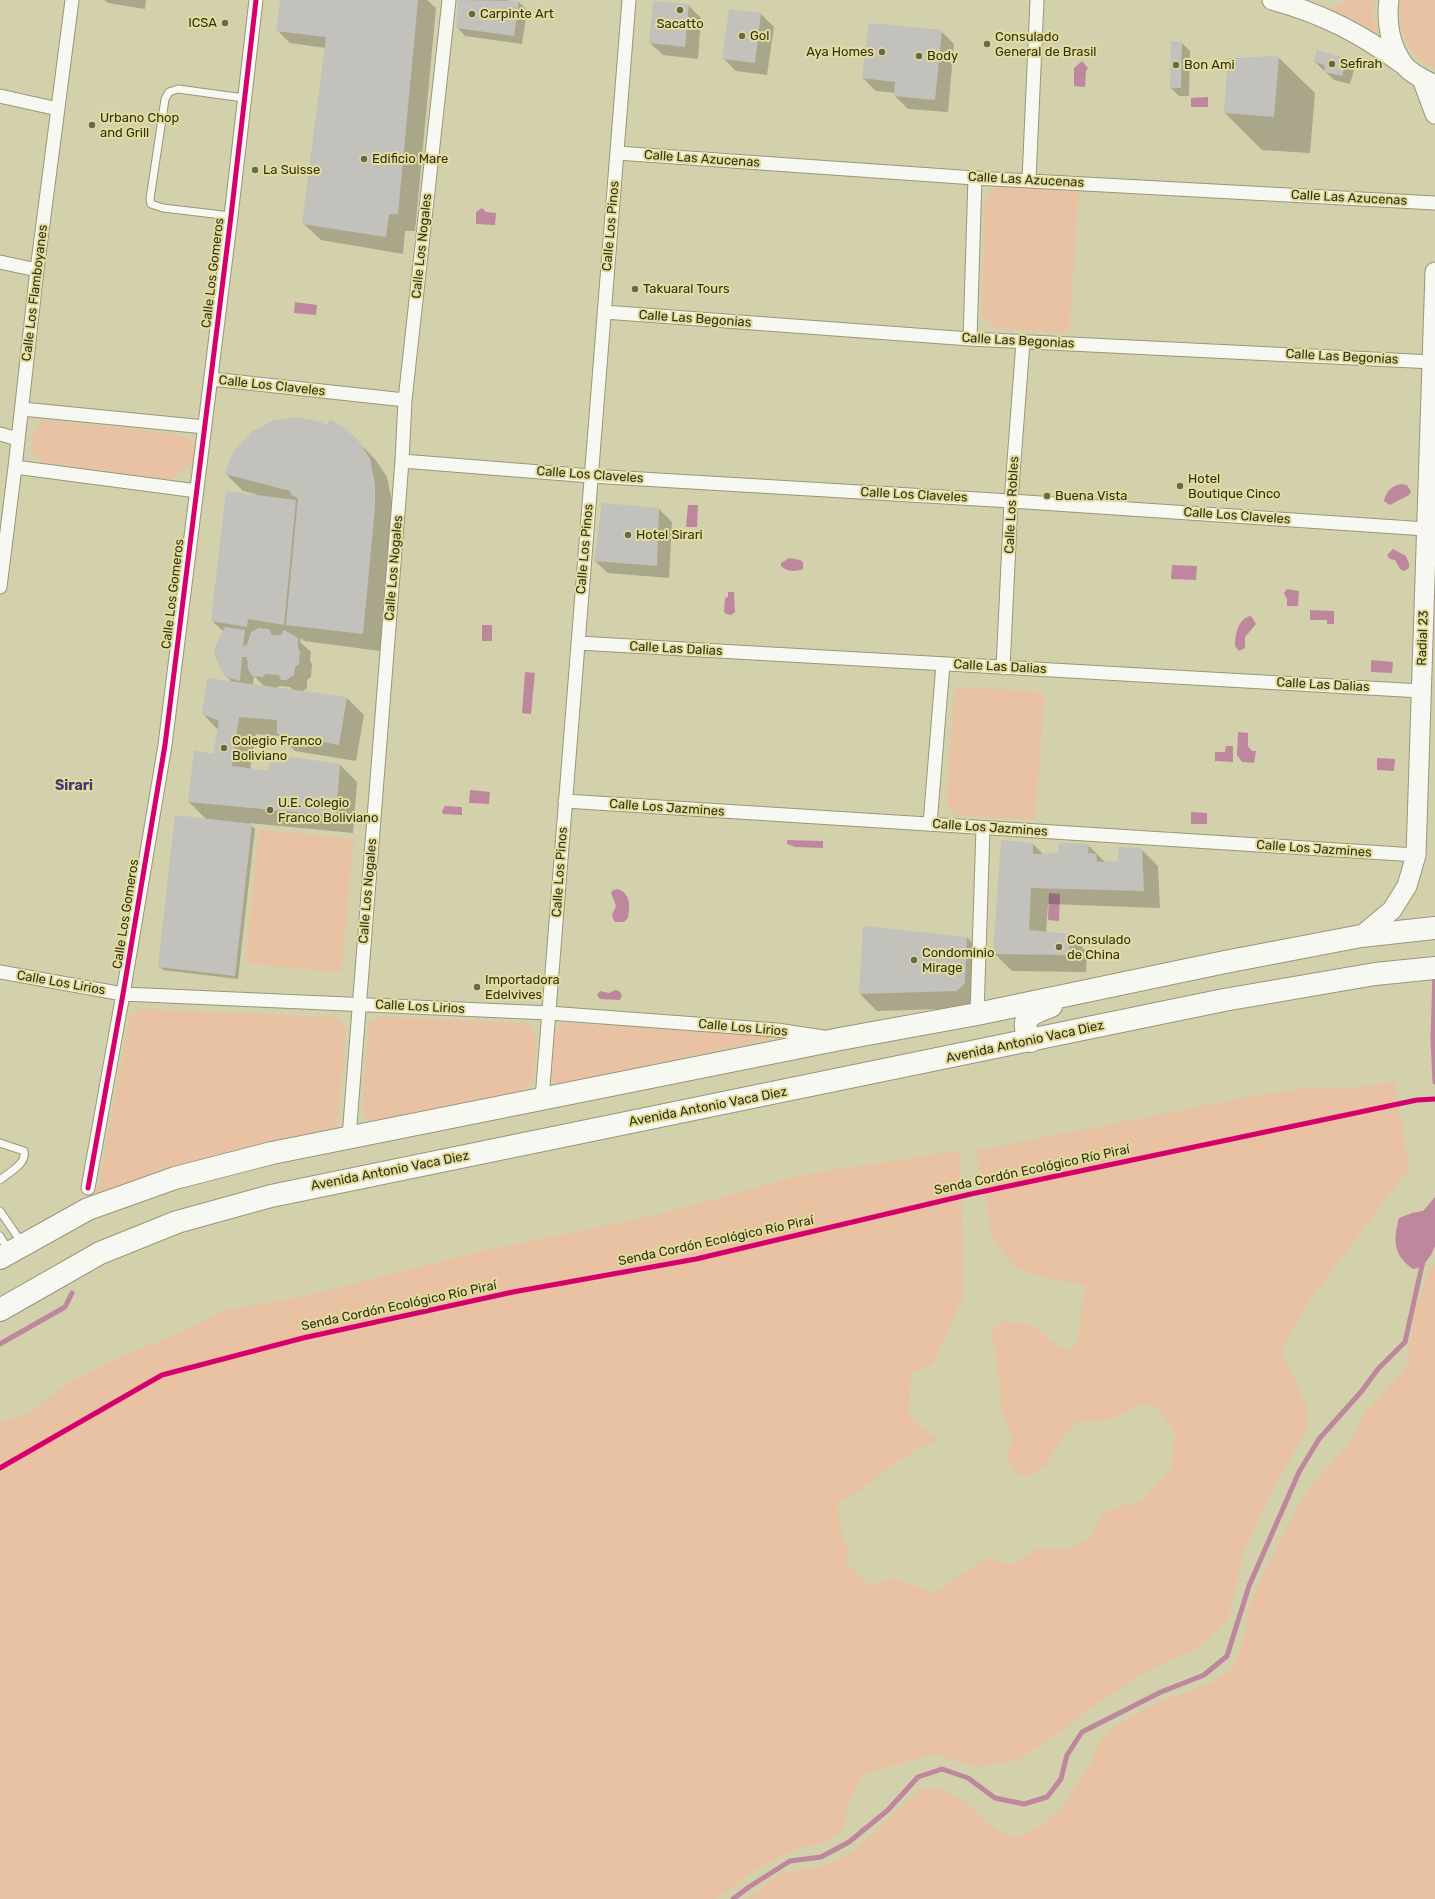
<!DOCTYPE html>
<meta charset="utf-8">
<style>
body{margin:0}
canvas{display:block;background:#d3d0ac}
</style>
<canvas width="1435" height="1899"></canvas>
<script>
const c = document.querySelector('canvas').getContext('2d');
c.lineJoin = 'round';
function paint(path, color) {
  c.fillStyle = color;
  c.fill(path, 'evenodd');
}
function trace(path, color, width, dash) {
  c.strokeStyle = color;
  c.lineWidth = width;
  c.lineCap = dash ? 'butt' : 'round';
  c.setLineDash(dash || []);
  c.stroke(path);
}
function write(font, color, halo, rows, align = 'center') {
  c.font = font + ' Rubik,sans-serif';
  c.lineWidth = 4;
  c.setLineDash([]);
  c.textBaseline = 'middle';
  c.strokeStyle = halo;
  c.fillStyle = color;
  for (const [text, x, y, turn = 0] of rows) {
    c.save();
    c.translate(x, y);
    c.rotate((+turn || 0) * Math.PI / 180);
    c.textAlign = isNaN(turn) ? turn : align;
    if (halo) c.strokeText(text, 0, 0);
    c.fillText(text, 0, 0);
    c.restore();
  }
}
paint(new Path2D(`
 M1351 0H1375L1373 18 1380 36 1352 18 1328 8Z
 M1401 0H1435V69C1409 60 1395 25 1401 0Z
 M999 187 1079 189 1069 333 995 328 982 316 985 199 991 192Z
 M42 420 176 434 196 443 194 465 186 467 170 480 41 462 32 451V437Z
 M956 687 1045 692 1035 820 960 816C952 813 948 810 946 801L954 693Z
 M259 829 354 839 341 973 245 963Z
 M139 1009 336 1017 342 1022 346 1031 337 1127C256 1145 175 1165 97 1194L130 1015Z
 M379 1017 528 1023C541 1037 534 1063 533 1080L523 1091 370 1121 364 1117 362 1111 369 1023Z
 M564 1023 776 1034 782 1036 557 1085 549 1076 553 1030Z
 M1395 1081 1409 1168 1309 1301 1281 1352 1306 1404 1308 1427 1266 1503 1243 1554 1229 1618 1197 1649 1156 1666 1100 1701 1061 1731 1016 1761 976 1767 934 1754 864 1774 850 1798 843 1830 826 1842 796 1849 755 1870 716 1899H0V1422L30 1413 66 1384 114 1359 175 1335 222 1311 309 1295 481 1251 657 1215 797 1176 960 1150 964 1295 933 1364 911 1374 909 1416 938 1440 919 1448 886 1470 858 1492 838 1503 840 1527 848 1550 845 1564 872 1585 893 1578 935 1593 986 1558 1012 1565 1037 1549 1071 1548 1089 1539 1104 1512 1142 1500 1170 1469 1176 1434 1158 1409 1143 1403 1112 1420 1077 1422 1061 1440 1045 1467 1028 1476 1015 1473 1006 1460 1012 1438 1002 1411 996 1356 991 1333 1001 1321 1030 1324 1065 1351 1078 1344 1081 1311 1086 1285 1047 1278 1018 1269 993 1241 976 1151 1237 1099 1310 1087 1354 1088Z
 M1435 1264V1899H746L782 1873 827 1865 853 1851 921 1789H940L961 1799 1001 1833 1019 1837 1039 1826 1059 1811 1092 1761 1099 1743 1115 1726 1152 1705 1213 1682 1231 1670 1241 1648 1246 1630 1248 1608 1280 1540 1298 1507 1315 1480 1346 1448 1366 1411 1407 1367 1414 1315 1429 1271Z`), '#e8c2a3');
paint(new Path2D(`
 M1082 61 1088 68 1086 71 1085 87 1074 86V68Z
 M1208 97V107H1191V98Z
 M482 208 486 212 496 213 495 225 476 224V212Z
 M295 302 317 305 316 315 294 313Z
 M1401 484 1407 485 1411 492 1409 495 1390 505 1384 501C1386 491 1392 486 1401 484Z
 M688 505H698L697 527H686Z
 M1393 549 1406 556 1409 564V568L1404 571 1400 569 1395 560 1390 559 1387 555Z
 M789 558 800 560 803 562V569C796 572 787 572 781 566V563Z
 M1172 565 1197 566 1196 580 1171 579Z
 M1287 589 1299 591 1298 606H1287V599L1284 593Z
 M728 592H734L735 612 731 615 726 614 724 612 725 598 728 597Z
 M1310 610 1334 611V624H1327V620H1310Z
 M1251 616 1256 624 1245 637V648L1239 651 1235 646C1235 635 1238 618 1251 616Z
 M482 625H492V641H482Z
 M1371 660 1393 662 1392 673 1371 672Z
 M525 672 535 673 531 714 522 713Z
 M1238 732 1248 733V746L1252 751H1256L1254 763 1242 762 1237 755Z
 M1226 746H1233V762L1215 761V752H1225Z
 M1377 758 1395 759 1394 771 1377 770Z
 M470 790 490 792 489 804 469 803Z
 M445 806 462 807V815L443 814 442 811Z
 M1191 812 1207 813V824H1191Z
 M787 840 823 841V848L795 847 787 844Z
 M618 889C631 894 630 906 628 918L624 922H615C610 915 613 913 616 906L611 893 613 890Z
 M1049 893 1060 894 1059 921 1048 920Z
 M615 990 619 991 622 995 620 1000 600 999 597 995 600 991 609 993Z
 M1435 1197V1246L1431 1255 1422 1267 1413 1269C1393 1255 1393 1240 1399 1218L1412 1213 1423 1211Z`), '#bf879d');
paint(new Path2D(`
 M104 0H146L145 9 108 3Z
 M281 0H427L436 8 415 231H405L403 254 321 240 303 223 326 48 290 43 277 30Z
 M459 0H506L519 2 527 10 522 44 465 36 457 27Z
 M688 5 701 18 698 59 663 55 650 43Z
 M761 14 774 27 767 75 736 71 723 58Z
 M941 31 954 44 948 112 908 109 895 96V93L876 91 863 78Z
 M1182 43 1190 51 1189 96H1179L1171 88Z
 M1278 57 1315 93 1310 153 1262 150 1225 113Z
 M1346 59 1355 67 1350 84 1334 80 1315 62Z
 M357 441 375 459 387 477 392 502V526L380 651 304 641 301 638 300 642 311 652 310 661 312 664 311 677 307 680V688L302 692 347 698 364 715 356 761 295 751 280 736 256 734 250 769 268 772 340 765 357 782 353 833 249 823 255 829 238 979 163 970 159 966 207 820 189 802 214 755 218 730 203 714 232 682 226 676 224 632 212 621 256 494 243 491 226 474ZM254 676 265 687 253 685ZM279 686 290 687 293 690 277 688Z
 M602 504 659 509 672 522 669 578 608 573 595 561Z
 M1033 844 1043 854H1059L1088 845 1106 863 1119 862 1141 849 1158 866 1160 908 1048 904 1046 933 1070 935 1087 952 1086 972 1012 971 995 954Z
 M967 937 984 955 974 1008 877 1011 860 994Z`), '#0003');
trace(new Path2D(`
 M1435 973 1433 1039 1435 1082
 M0 1344 65 1307 72 1293
 M733 1899 749 1887 790 1861 821 1857 849 1842 888 1810 918 1777 942 1769 968 1778 995 1798 1024 1804 1047 1797 1061 1779 1067 1755 1082 1732 1161 1692 1204 1675 1227 1656 1249 1586 1299 1472 1319 1439 1361 1392 1378 1369 1405 1342 1423 1261`), '#bf879d', 5);
paint(new Path2D(`
 M280 0H418L398 214H389L386 237 302 224 326 37 276 31Z
 M458 0 519 1 514 36 456 28Z
 M653 1 689 4 685 47 649 43Z
 M729 9 761 13 755 63 722 59Z
 M869 23 942 30 935 100 894 96 895 82 862 78Z
 M1171 41 1182 42 1181 88H1170Z
 M1317 50 1347 58 1342 76 1325 72 1324 65 1314 62Z
 M1279 56 1274 117 1224 113 1228 58Z
 M295 417 317 421 327 425 330 419 343 427 358 440 370 459 375 484V508L363 634 286 625 298 498 291 495 290 491 225 474 232 453 253 431 274 420Z
 M226 491 296 500 284 625 248 619 247 627 211 621Z
 M602 503 659 508 657 566 594 561Z
 M225 627 245 630 243 646 247 645 251 632 259 628 269 629 272 635H281L284 630 298 638V648L300 651 299 664 295 667 294 675 287 680H281L279 675 266 674 263 677 252 676 248 669 247 657H242L240 681 225 677 214 655 215 647Z
 M207 678 347 697 339 745 277 734V720L239 717 232 766 268 771 271 754 340 764 336 816 188 802 194 750 213 754 219 721 202 714Z
 M175 815 252 824 235 976 158 967Z
 M1001 840 1033 843V854L1058 853 1059 843 1089 844 1088 853 1096 854 1097 862 1118 861 1119 847 1142 848 1144 891 1031 888 1029 930 1071 934 1069 955 993 954Z
 M863 926 967 937 965 983 957 991 859 994Z`), '#c2c1bc');
const lane = new Path2D(`
 M231 216 163 208 151 204 150 199 165 99 169 92 178 89 244 98
 M0 1143 24 1151C27 1164 9 1172 0 1180
 M0 1211 22 1243
 M0 1236 9 1251`);
const street = new Path2D(`
 M0 96 58 109
 M617 153 975 178 1435 203
 M1029 180 1037 0
 M0 262 37 270
 M604 312 970 339 1433 362
 M970 339 975 178
 M211 379 405 400
 M22 409 205 427
 M0 434 18 439
 M402 461 591 476 1011 501 1426 529
 M15 467 197 491
 M0 587 15 467 37 270 72 0
 M578 643 1421 691
 M1003 668 1011 501 1023 342
 M565 801 1416 855
 M930 824 943 664
 M0 972 123 994 549 1013 777 1030 823 1037
 M977 1014 983 828
 M542 1099 629 0
 M349 1137 402 461 405 400 449 0
 M88 1188 123 994 165 745 231 216 256 0`);
const secondary = new Path2D(`
 M1272 0C1324 14 1361 34 1404 65
 M1389 0C1386 22 1390 47 1404 65 1411 74 1425 80 1435 85
 M1422 79 1435 114
 M1361 936 1392 910 1407 886 1416 855 1435 272`);
const highway = new Path2D(`
 M1031 1041C1018 1017 1030 1014 1051 1006
 M0 1258 88 1209 175 1178 272 1153 840 1039 977 1014 1225 962 1361 936 1435 928
 M0 1310 100 1253 177 1222 271 1196 1224 1000 1375 974 1435 968`);
trace(lane, '#99967a', 9);
trace(street, '#99967a', 15);
trace(secondary, '#99967a', 21);
trace(highway, '#99967a', 24);
trace(lane, '#f8f8f3', 7);
trace(street, '#f8f8f3', 13);
trace(secondary, '#f8f8f3', 19);
trace(highway, '#f8f8f3', 22);
trace(new Path2D(`
 M88 1188 123 994 165 745 231 216 256 0
 M0 1468 162 1375 303 1338 513 1292 696 1259 971 1194 1417 1100 1435 1099`), '#d6006c', 5);
for (const [x, y, r, color] of [
 [680,10,4,"#6a684a"],
 [472,14,4,"#6a684a"],
 [225,23,4,"#6a684a"],
 [742,36,4,"#6a684a"],
 [987,44,4,"#6a684a"],
 [882,52,4,"#6a684a"],
 [919,56,4,"#6a684a"],
 [1332,64,4,"#6a684a"],
 [1176,65,4,"#6a684a"],
 [92,125,4,"#6a684a"],
 [364,159,4,"#6a684a"],
 [255,170,4,"#6a684a"],
 [635,289,4,"#6a684a"],
 [1180,486,4,"#6a684a"],
 [1047,496,4,"#6a684a"],
 [628,535,4,"#6a684a"],
 [224,748,4,"#6a684a"],
 [270,810,4,"#6a684a"],
 [1059,947,4,"#6a684a"],
 [914,960,4,"#6a684a"],
 [477,987,4,"#6a684a"]
]) {
  const dot = new Path2D();
  dot.arc(x, y, r, 0, 2 * Math.PI);
  c.fillStyle = color;
  c.fill(dot);
  trace(dot, '#e2dd9d', 1.5);
}
write('13px', '#323016', '#e2dd9d', [
 ["Carpinte Art",480,14],
 ["ICSA",217,23,"right"],
 ["Sacatto",680,24,"center"],
 ["Gol",750,36],
 ["Consulado",995,37],
 ["General de Brasil",995,52],
 ["Aya Homes",874,52,"right"],
 ["Body",927,56],
 ["Sefirah",1340,64],
 ["Bon Ami",1184,65],
 ["Urbano Chop",100,118],
 ["and Grill",100,133],
 ["Edificio Mare",372,159],
 ["La Suisse",263,170],
 ["Takuaral Tours",643,289],
 ["Hotel",1188,479],
 ["Boutique Cinco",1188,494],
 ["Buena Vista",1055,496],
 ["Hotel Sirari",636,535],
 ["Colegio Franco",232,741],
 ["Boliviano",232,756],
 ["U.E. Colegio",278,803],
 ["Franco Boliviano",278,818],
 ["Consulado",1067,940],
 ["de China",1067,955],
 ["Condominio",922,953],
 ["Mirage",922,968],
 ["Importadora",485,980],
 ["Edelvives",485,995]
], 'left');
write('13px', '#323016', '#e2dd9d', [
 ["Calle Las Azucenas",702,159,4],
 ["Calle Las Azucenas",1026,180,3],
 ["Calle Las Azucenas",1349,198,3],
 ["Calle Los Pinos",611,226,-85],
 ["Calle Los Nogales",422,246,-84],
 ["Calle Los Gomeros",213,273,-83],
 ["Calle Los Flamboyanes",35,293,-83],
 ["Calle Las Begonias",695,319,4],
 ["Calle Las Begonias",1018,341,3],
 ["Calle Las Begonias",1342,357,3],
 ["Calle Los Claveles",272,386,6],
 ["Calle Los Claveles",590,475,4],
 ["Calle Los Claveles",914,495,3],
 ["Calle Los Robles",1012,505,-87],
 ["Calle Los Claveles",1237,516,4],
 ["Calle Los Pinos",585,549,-85],
 ["Calle Los Nogales",394,568,-85],
 ["Calle Los Gomeros",173,594,-83],
 ["Radial 23",1423,638,-88],
 ["Calle Las Dalias",676,649,3],
 ["Calle Las Dalias",1000,667,3],
 ["Calle Las Dalias",1323,685,3],
 ["Calle Los Jazmines",667,808,4],
 ["Calle Los Jazmines",990,828,4],
 ["Calle Los Jazmines",1314,849,4],
 ["Calle Los Pinos",560,872,-86],
 ["Calle Los Nogales",368,891,-85],
 ["Calle Los Gomeros",126,914,-81],
 ["Calle Los Lirios",61,983,10],
 ["Calle Los Lirios",420,1007,3],
 ["Calle Los Lirios",743,1028,5],
 ["Avenida Antonio Vaca Diez",1025,1042,-12],
 ["Avenida Antonio Vaca Diez",708,1107,-11],
 ["Senda Cordón Ecológico Río Piraí",1032,1170,-12],
 ["Avenida Antonio Vaca Diez",390,1171,-11],
 ["Senda Cordón Ecológico Río Piraí",716,1241,-12],
 ["Senda Cordón Ecológico Río Piraí",399,1306,-12]
]);
write('bold 14px', '#3f3a77', '#e2dd9d', [
 ["Sirari",74,786]
]);
</script>
